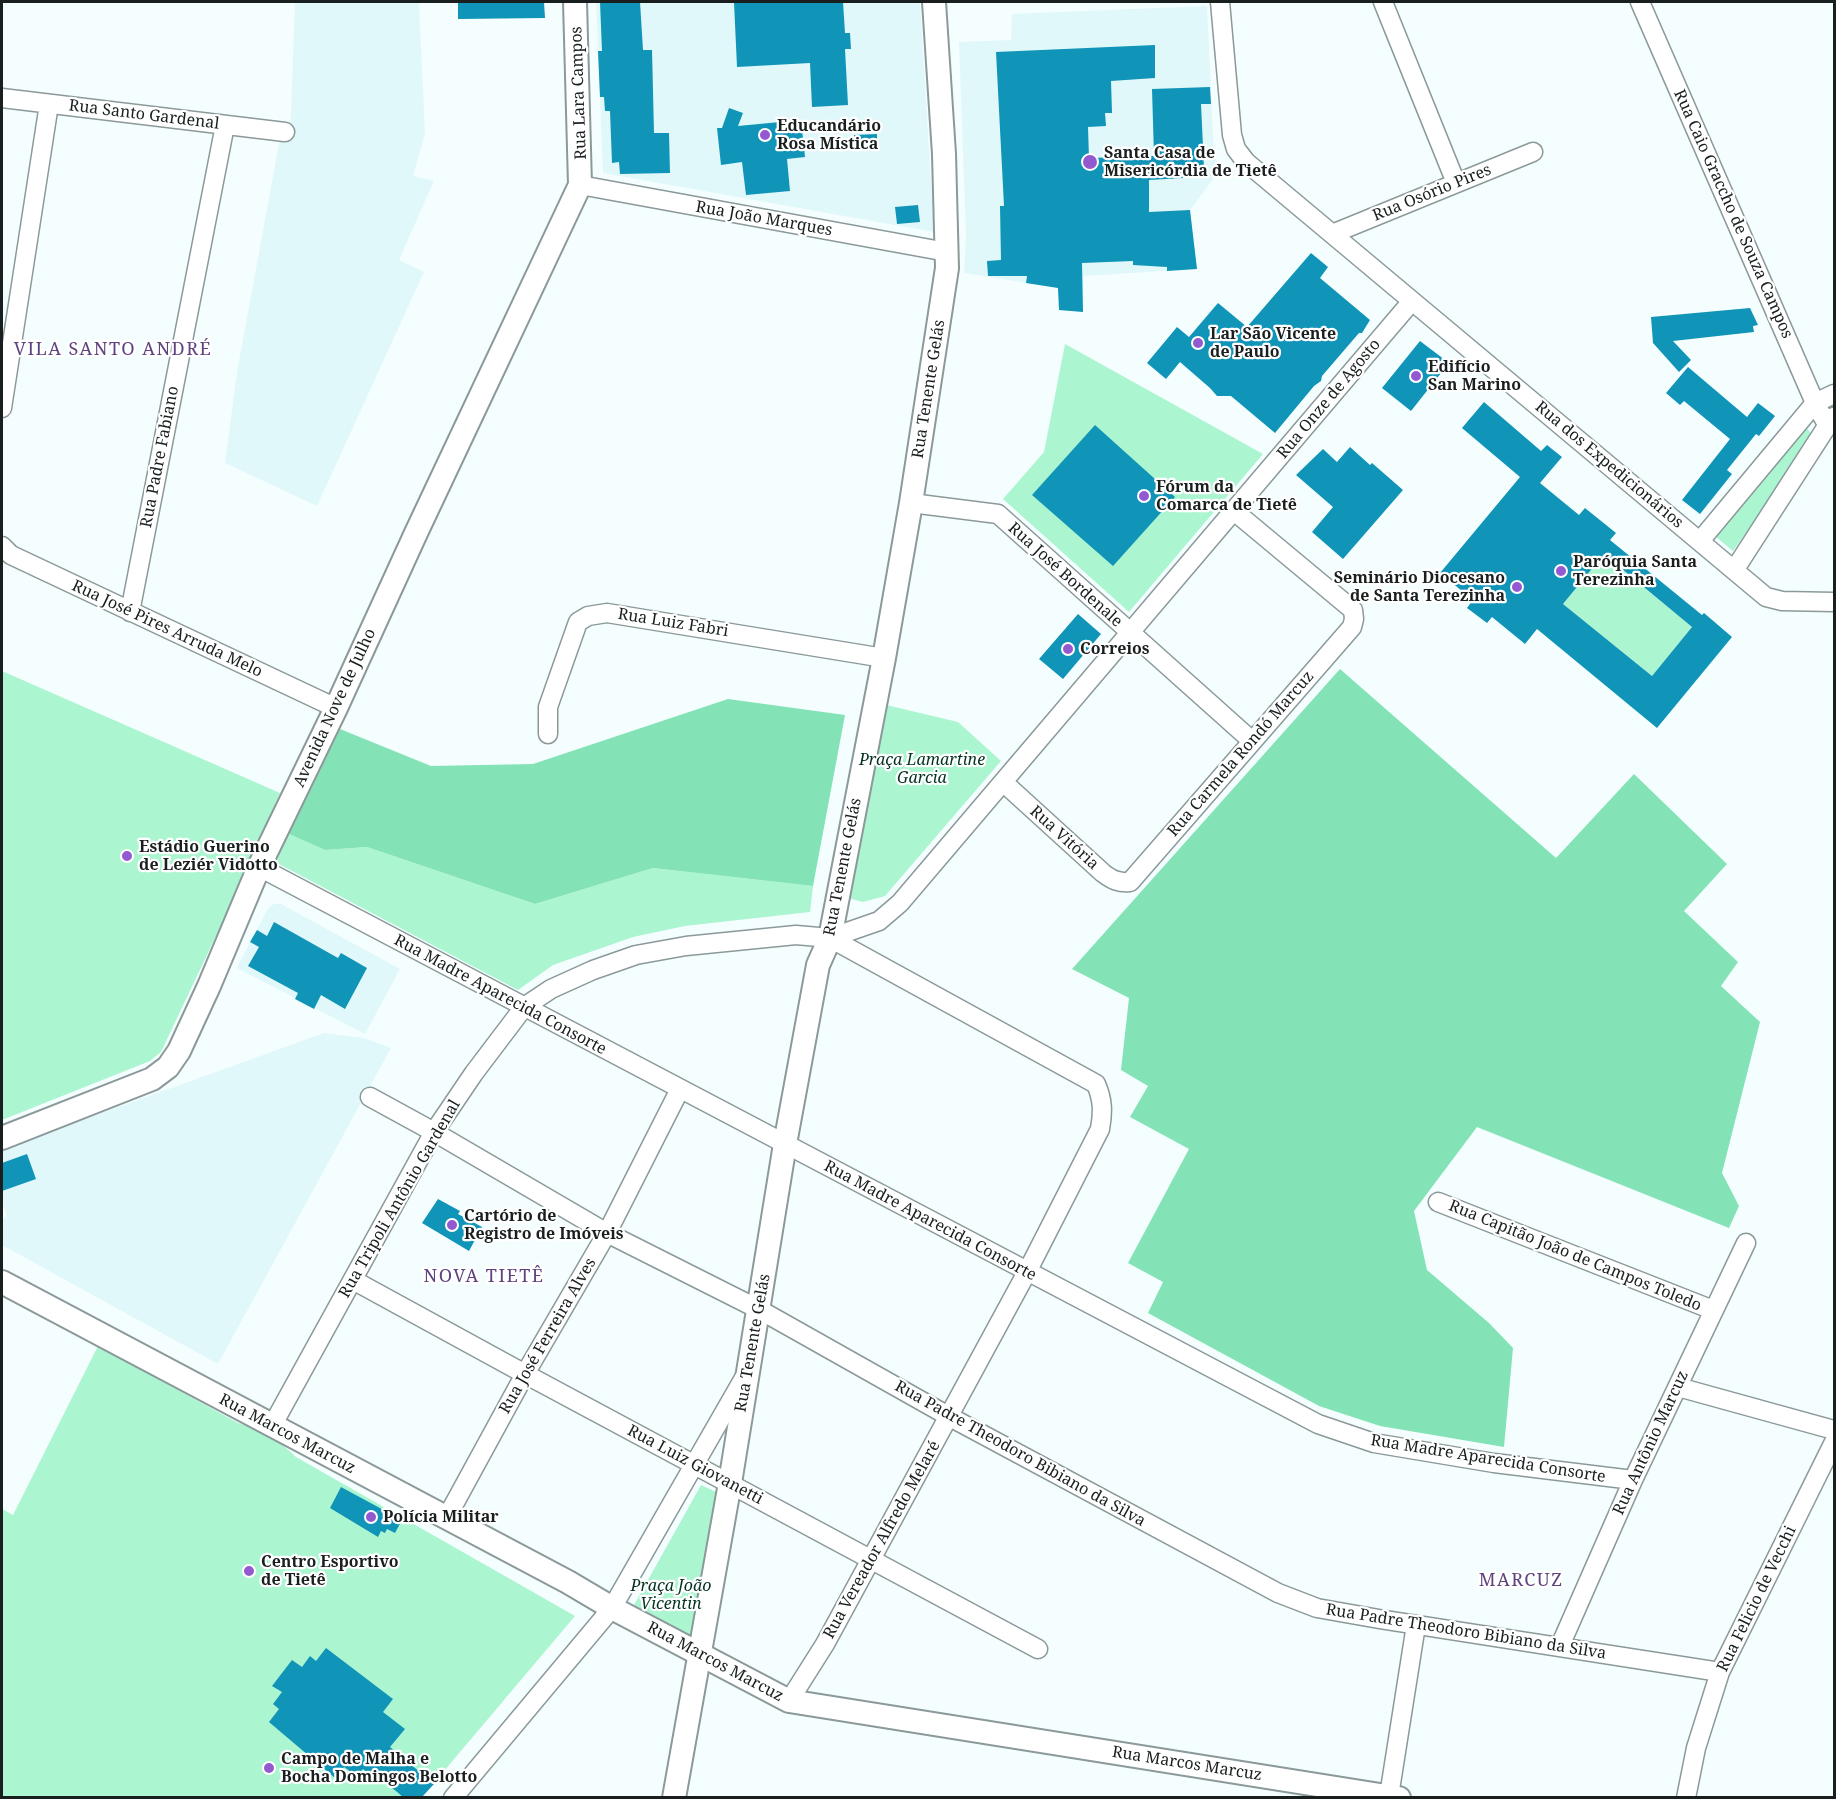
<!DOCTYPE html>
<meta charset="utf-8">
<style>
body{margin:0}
#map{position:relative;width:1836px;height:1799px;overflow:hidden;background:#f5fefe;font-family:"Noto Serif",serif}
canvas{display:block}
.frame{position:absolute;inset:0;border:3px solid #191e1f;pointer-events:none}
</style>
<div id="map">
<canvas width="1836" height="1799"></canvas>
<div class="frame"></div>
</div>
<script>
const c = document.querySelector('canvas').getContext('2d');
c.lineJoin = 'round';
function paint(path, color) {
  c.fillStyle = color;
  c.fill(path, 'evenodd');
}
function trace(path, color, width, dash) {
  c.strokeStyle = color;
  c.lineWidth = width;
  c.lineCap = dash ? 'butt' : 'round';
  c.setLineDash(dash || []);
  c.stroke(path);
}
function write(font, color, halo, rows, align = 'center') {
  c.font = font + ' "Noto Serif",serif';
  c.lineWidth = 4.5;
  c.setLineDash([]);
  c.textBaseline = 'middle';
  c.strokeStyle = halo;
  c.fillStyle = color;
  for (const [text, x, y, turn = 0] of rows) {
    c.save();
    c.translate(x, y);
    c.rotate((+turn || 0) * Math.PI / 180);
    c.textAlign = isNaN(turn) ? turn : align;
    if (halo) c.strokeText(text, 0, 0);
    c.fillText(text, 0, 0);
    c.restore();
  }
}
paint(new Path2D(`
 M295 2H419L425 134 413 176 434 181 399 260 424 272 317 506 225 463 237 372 280 138 290 140Z
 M596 2H920L934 232 603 173Z
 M1207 6 1214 157 1222 167 1190 210 1197 269 1083 276V312L1059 310 1058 288 964 273 966 235 959 42 1011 40 1012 14Z
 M274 904H281L400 969 365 1034 237 968 268 908Z
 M324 1033 364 1038 391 1048 218 1364 2 1245V1220L7 1216 2 1203V1149Z`), '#e0f8fa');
paint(new Path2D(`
 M1065 344 1263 454 1129 612 1003 499 1044 452Z
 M1805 425 1814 438 1733 551 1715 536Z
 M1604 554 1692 627 1652 676 1563 604Z
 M2 671 280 793 224 919 161 1052 150 1061 2 1120Z
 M878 703 958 722 1001 761 885 896 863 902 844 897Z
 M289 834 325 850 367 847 535 904 653 868 813 886 810 912 685 926 633 937 553 965 518 990 275 862Z
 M98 1346 238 1423C261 1430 279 1440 296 1457L575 1616 422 1797H2V1509L13 1515Z
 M701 1485 716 1492 691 1637 634 1605Z`), '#acf5d1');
paint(new Path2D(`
 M1340 669 1556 858 1634 774 1727 864 1684 911 1738 962 1721 986 1760 1022 1722 1173 1739 1206 1729 1228 1477 1127 1414 1211 1427 1270 1489 1323 1513 1348 1504 1447 1380 1426 1319 1406 1148 1313 1163 1282 1128 1263 1189 1149 1130 1117 1148 1086 1121 1070 1129 998 1072 969Z
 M728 699 845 715 813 886 653 868 535 904 367 847 325 850 289 834 340 729 431 766 533 764Z`), '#83e3b6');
paint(new Path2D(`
 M458 2H544L545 18 458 19Z
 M600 2H640L643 50H652L654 133H669L670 173 620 174 619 162 612 163 610 111H605L604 97H600L598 51H602Z
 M734 2H843L845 33H850L851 49H845L848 105 812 107 810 63 737 67Z
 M1155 45V78L1111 81 1112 113H1105L1106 126 1088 127 1089 158 1154 156 1152 89 1210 87 1211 104H1201L1204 168 1183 169V178L1149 180V212L1190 210 1197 269 1167 271V267L1133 265V261L1082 263 1083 312 1059 310 1058 288 1026 283 1027 276H988L987 261 1001 260 1000 206H1004L996 52Z
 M729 108 743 113 738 126 801 120 805 157 787 159 790 191 746 195 742 162 721 165 717 128H722Z
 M877 134V148L854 149V135Z
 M918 205 920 222 897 224 895 207Z
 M1311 253 1328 267 1320 278 1370 320 1362 333H1359L1322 376 1321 381 1314 386 1275 433 1231 396H1217L1210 388 1180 362 1166 379 1147 363 1177 327 1189 337 1218 303 1247 327Z
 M1750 308 1758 325 1753 326 1754 332 1673 341 1691 360 1679 372 1653 343 1651 317Z
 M1420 341 1449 363 1411 411 1382 388Z
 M1688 367 1747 417 1758 403 1775 416 1759 436 1756 434 1727 470 1732 474 1700 514 1682 500 1730 439 1684 401 1680 405 1666 393Z
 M1484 402 1541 451 1547 445 1562 457 1540 483 1579 515 1585 508 1616 533 1610 540 1702 615 1704 613 1732 637 1657 728 1537 629 1525 644 1492 617 1487 623 1467 608 1473 600 1440 573 1520 477 1462 428ZM1604 554 1692 627 1652 676 1563 604Z
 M1095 425 1175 497 1113 566 1032 495Z
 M1350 447 1370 465 1372 463 1403 490 1343 559 1312 532 1333 507 1296 475 1323 449 1337 462Z
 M1078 614 1101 634 1063 679 1039 659Z
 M274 922 338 958 341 953 367 968 345 1009 321 995 314 1009 295 999 298 993 248 966 259 947 250 942 257 930 267 936Z
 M27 1154 36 1179 2 1191V1163Z
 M438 1199 460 1211 458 1214 482 1227 469 1251 422 1223Z
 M341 1487 402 1520 395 1533 387 1529 385 1533 381 1531 378 1537 330 1508Z
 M326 1648 393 1699 383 1712 405 1729 390 1747 434 1784 422 1797H403L372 1771 369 1774 363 1769 357 1776 344 1767 335 1778 269 1722 279 1709 273 1704 282 1692 272 1686 292 1660 302 1667 310 1656 316 1661Z`), '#1094b7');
const minor = new Path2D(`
 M1220 2 1232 135 1236 149 1246 162 1766 597 1782 601 1834 602
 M1383 2 1456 183
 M1640 2 1815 403 1828 426
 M2 98 285 132
 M580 185 947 252
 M1332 234 1533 152
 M2 408 49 104
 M911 503 998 514 1252 741
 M1700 541 1815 403 1834 394
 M2 546 11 555 336 708
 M1735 569 1833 417
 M130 612 225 125
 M548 734V707L578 622 588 616 607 613 884 658
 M1003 782 1103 873C1112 880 1119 883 1130 882L1352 627 1354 619 1353 610 1234 511
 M259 867 1318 1424 1374 1443 1494 1463 1633 1480
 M830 938 879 921 900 903 1412 301
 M370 1097 434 1132 607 1233 760 1310 950 1417 1278 1593 1317 1608 1379 1619 1720 1672
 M1438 1202 1713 1310
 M353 1280 525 1374 1038 1649
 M1678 1387 1834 1430
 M272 1426 434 1132 474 1073 524 1007 551 989 593 970 636 955 686 946 796 935 830 938 1096 1084C1103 1100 1103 1112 1100 1129L1027 1272 825 1644 789 1701
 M447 1517 525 1374 607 1233 680 1089
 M1560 1646 1633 1480 1746 1243
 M1389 1796 1416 1625
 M453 1798 612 1608 744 1378
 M1686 1798 1696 1748 1720 1672 1834 1442`);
const tertiary = new Path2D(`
 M2 1138 152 1079 168 1067 179 1051 209 986 259 867 336 708 416 533 580 185 575 2
 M2 1282 568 1582 612 1608 789 1701 1399 1798
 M674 1798 730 1483 785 1144 818 965 830 938 884 658 911 503 947 268 944 154 934 2`);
trace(minor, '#8b999a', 21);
trace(tertiary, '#8b999a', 26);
trace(minor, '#fff', 18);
trace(tertiary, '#fff', 22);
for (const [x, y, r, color] of [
 [765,135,6,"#9359d1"],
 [1090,162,8,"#9359d1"],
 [1198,343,6,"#9359d1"],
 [1416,376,6,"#9359d1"],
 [1144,496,6,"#9359d1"],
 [1561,571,6,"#9359d1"],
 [1517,587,6,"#9359d1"],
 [1068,649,6,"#9359d1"],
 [127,856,6,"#9359d1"],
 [452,1225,6,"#9359d1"],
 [371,1517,6,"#9359d1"],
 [249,1571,6,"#9359d1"],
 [269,1768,6,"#9359d1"]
]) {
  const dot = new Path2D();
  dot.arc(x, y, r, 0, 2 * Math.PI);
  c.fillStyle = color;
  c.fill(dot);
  trace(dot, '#fff', 2);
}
write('16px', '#191e1f', '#fff', [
 ["Rua Lara Campos",579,93,-92],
 ["Rua Santo Gardenal",144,115,7],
 ["Rua Osório Pires",1432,193,-22],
 ["Rua Caio Graccho de Souza Campos",1733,214,66],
 ["Rua João Marques",764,219,10],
 ["Rua Tenente Gelás",929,389,-81],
 ["Rua Onze de Agosto",1329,399,-50],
 ["Rua Padre Fabiano",160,457,-79],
 ["Rua dos Expedicionários",1609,465,40],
 ["Rua José Bordenale",1065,575,42],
 ["Rua Luiz Fabri",673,623,9],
 ["Rua José Pires Arruda Melo",167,629,25],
 ["Avenida Nove de Julho",335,708,-65],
 ["Rua Carmela Rondó Marcuz",1241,754,-49],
 ["Rua Vitória",1064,838,42],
 ["Rua Tenente Gelás",843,867,-79],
 ["Rua Madre Aparecida Consorte",500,995,28],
 ["Rua Tripoli Antônio Gardenal",400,1199,-60],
 ["Rua Madre Aparecida Consorte",930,1221,28],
 ["Rua Capitão João de Campos Toledo",1575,1256,22],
 ["Rua José Ferreira Alves",548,1336,-60],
 ["Rua Tenente Gelás",753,1343,-80],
 ["Rua Marcos Marcuz",287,1434,28],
 ["Rua Antônio Marcuz",1651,1443,-65],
 ["Rua Padre Theodoro Bibiano da Silva",1020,1454,29],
 ["Rua Madre Aparecida Consorte",1488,1459,9],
 ["Rua Luiz Giovanetti",695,1465,28],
 ["Rua Vereador Alfredo Melaré",882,1540,-61],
 ["Rua Felicio de Vecchi",1757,1599,-64],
 ["Rua Padre Theodoro Bibiano da Silva",1466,1632,9],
 ["Rua Marcos Marcuz",715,1662,28],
 ["Rua Marcos Marcuz",1187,1764,9]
]);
write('bold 16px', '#191e1f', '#fff', [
 ["Educandário",777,126],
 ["Rosa Mística",777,144],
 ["Santa Casa de",1104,153],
 ["Misericórdia de Tietê",1104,171],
 ["Lar São Vicente",1210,334],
 ["de Paulo",1210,352],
 ["Edifício",1428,367],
 ["San Marino",1428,385],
 ["Fórum da",1156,487],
 ["Comarca de Tietê",1156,505],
 ["Paróquia Santa",1573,562],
 ["Terezinha",1573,580],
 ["Seminário Diocesano",1505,578,"right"],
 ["de Santa Terezinha",1505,596,"right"],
 ["Correios",1080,649],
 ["Estádio Guerino",139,847],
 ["de Leziér Vidotto",139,865],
 ["Cartório de",464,1216],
 ["Registro de Imóveis",464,1234],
 ["Polícia Militar",383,1517],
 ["Centro Esportivo",261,1562],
 ["de Tietê",261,1580],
 ["Campo de Malha e",281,1759],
 ["Bocha Domingos Belotto",281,1777]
], 'left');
write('italic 16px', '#053221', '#fff', [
 ["Praça Lamartine",922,760],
 ["Garcia",922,778],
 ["Praça João",671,1586],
 ["Vicentin",671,1604]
]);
c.letterSpacing = '1.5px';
write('18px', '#5f437f', '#fff', [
 ["VILA SANTO ANDRÉ",113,350],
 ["NOVA TIETÊ",484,1277],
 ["MARCUZ",1521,1581]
]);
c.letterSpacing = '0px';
</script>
